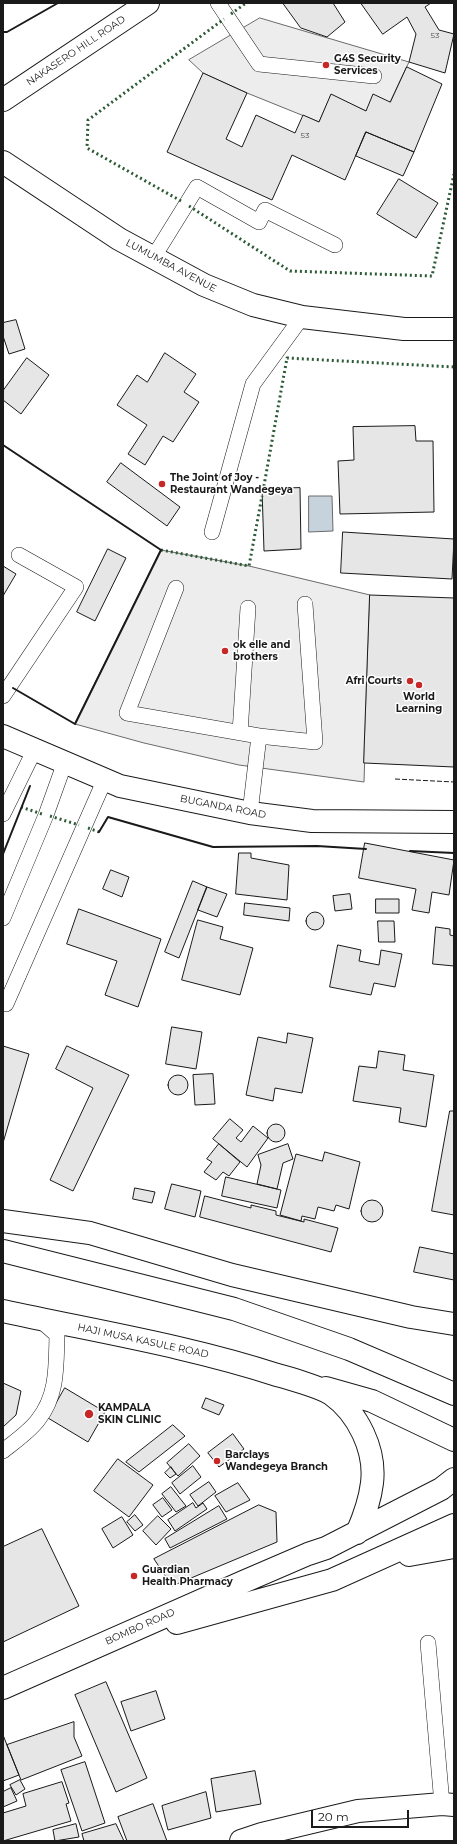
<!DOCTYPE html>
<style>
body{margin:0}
#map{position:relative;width:457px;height:1844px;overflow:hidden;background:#fff;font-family:Montserrat,sans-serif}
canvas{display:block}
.frame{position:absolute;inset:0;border:4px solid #1a1a1a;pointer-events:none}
.scale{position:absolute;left:311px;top:1810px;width:98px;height:18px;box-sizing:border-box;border:2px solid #1a1a1a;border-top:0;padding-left:5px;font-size:12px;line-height:14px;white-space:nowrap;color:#1a1a1a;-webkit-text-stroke:3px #fff;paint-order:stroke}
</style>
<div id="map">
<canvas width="457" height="1844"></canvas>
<div class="frame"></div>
<div class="scale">20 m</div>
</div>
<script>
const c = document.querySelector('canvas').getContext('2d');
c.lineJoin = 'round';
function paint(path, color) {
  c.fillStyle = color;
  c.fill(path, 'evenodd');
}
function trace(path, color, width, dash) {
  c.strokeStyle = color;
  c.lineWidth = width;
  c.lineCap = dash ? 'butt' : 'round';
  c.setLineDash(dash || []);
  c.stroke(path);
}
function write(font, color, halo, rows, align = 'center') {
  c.font = font + ' Montserrat,sans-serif';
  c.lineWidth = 3;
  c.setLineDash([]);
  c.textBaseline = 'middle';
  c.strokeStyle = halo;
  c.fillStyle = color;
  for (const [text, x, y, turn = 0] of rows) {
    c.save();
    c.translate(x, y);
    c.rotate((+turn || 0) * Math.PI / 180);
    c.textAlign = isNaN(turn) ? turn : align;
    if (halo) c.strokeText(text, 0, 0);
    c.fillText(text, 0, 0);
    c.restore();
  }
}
const parking = new Path2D(`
 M260 18 409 62 390 102 366 111 331 95 319 122 247 93 203 73 189 60Z
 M161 550 249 566 370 595 364 782 239 765 144 743 75 724Z`);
paint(parking, '#ededed');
trace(parking, '#6a6a6a', 1);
const water = new Path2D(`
 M309 496H332L333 531 309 532Z`);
paint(water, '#c6d2dc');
trace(water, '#6a6a6a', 1);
const building = new Path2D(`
 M283 3H333L345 22 327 37 301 28Z
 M361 3H431L425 7 439 30 454 34 445 73 409 62 416 34 407 17 383 34Z
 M407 67 442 84 414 152 366 132 345 180 292 155 272 200 167 152 203 73 247 93 226 139 242 147 256 115 295 133 303 115 319 122 331 94 366 111 373 94 390 102Z
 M366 132 414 152 403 176 356 156Z
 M399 179 438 203 416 238 377 214Z
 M16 320 25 349 9 354 3 336V323Z
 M165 353 196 374 184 392 199 402 173 442 163 436 145 465 128 454 147 425 117 405 137 375 147 382Z
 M27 358 49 375 21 414 3 400V391Z
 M415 426 416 441H433L434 512 340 514 338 461 354 460 353 427Z
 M121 463 180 507 167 526 107 482Z
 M300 488 301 549 264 551 262 489Z
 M343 532 454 539 452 579 341 573Z
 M108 549 126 558 95 621 77 612Z
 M3 566 16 574 3 596Z
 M370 595 454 598V767L364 763Z
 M365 843 454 860 449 895 432 892 429 913 412 910 416 889 359 878Z
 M239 853H251V858L289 865 287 900 236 894Z
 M111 870 129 877 122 897 103 889Z
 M193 881 207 887 179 958 165 952Z
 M207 887 227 894 217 917 198 910Z
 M350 894 352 909 335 911 333 896Z
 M376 899H399V913H376Z
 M245 903 290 908 289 921 244 915Z
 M79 909 161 939 138 1007 105 995 117 961 67 944Z
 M306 921a9 9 0 1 1 18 0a9 9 0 1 1-18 0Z
 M198 920 223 927 220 939 253 948 240 995 182 980Z
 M378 921H394L395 942H379Z
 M436 927 450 929V935L454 936V966L433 964Z
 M338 945 361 950 359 961 379 965 381 950 402 954 395 987 374 983 371 995 330 987Z
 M172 1027 202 1032 196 1069 166 1064Z
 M288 1033 313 1038 302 1093 275 1088 273 1101 246 1095 258 1037 286 1043Z
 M3 1046 29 1054 3 1143Z
 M67 1046 129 1075 73 1191 50 1180 93 1088 56 1069Z
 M379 1051 405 1055 403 1070 434 1075 426 1127 399 1122 401 1108 353 1101 359 1066 376 1068Z
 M213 1074 215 1104 195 1105 193 1075Z
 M168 1085a10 10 0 1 1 20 0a10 10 0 1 1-20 0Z
 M450 1111H454V1215L432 1211Z
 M230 1119 243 1130 236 1138 241 1142 253 1126 268 1138 247 1167 213 1139Z
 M267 1133a9 9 0 1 1 18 0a9 9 0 1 1-18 0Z
 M219 1144 240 1162 229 1176 223 1172 216 1180 204 1172 212 1162 207 1159Z
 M288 1144 293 1159 283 1163 277 1189 257 1184 261 1165 258 1155Z
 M325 1152 360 1162 349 1209 336 1205 334 1211 318 1207 315 1219 302 1216 301 1221 280 1215 296 1154 322 1161Z
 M226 1177 281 1190 277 1208 222 1196Z
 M172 1184 201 1191 195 1217 165 1209Z
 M135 1188 155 1192 152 1203 133 1199Z
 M205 1196 251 1208V1205L276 1211V1215L304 1222V1219L338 1228 331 1252 200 1217Z
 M361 1211a11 11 0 1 1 22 0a11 11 0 1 1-22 0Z
 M420 1247 454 1254V1280L414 1272Z
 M3 1383 21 1391 16 1415 3 1427Z
 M65 1388 105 1412 88 1442 48 1418Z
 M206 1398 224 1405 219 1415 202 1408Z
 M173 1425 185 1436 139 1472 126 1462Z
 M233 1434 244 1449 219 1467 208 1453Z
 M189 1444 200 1456 178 1476 167 1463Z
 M118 1459 153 1485 129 1517 94 1491Z
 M193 1466 201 1477 180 1494 172 1483Z
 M171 1467 176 1474 170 1478 165 1473Z
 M209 1482 216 1492 198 1506 190 1495Z
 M238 1483 250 1500 226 1512 215 1496Z
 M171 1487 186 1506 176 1512 162 1494Z
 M163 1498 172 1510 162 1517 153 1505Z
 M193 1503 196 1508 203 1503 207 1509 175 1531 168 1520Z
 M259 1505 276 1512 277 1542 172 1586 154 1559Z
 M219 1506 227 1519 170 1548 165 1539Z
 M135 1515 143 1525 135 1531 127 1522Z
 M158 1516 171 1529 156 1545 143 1531Z
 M122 1517 133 1535 113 1548 102 1529Z
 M42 1529 79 1606 3 1642V1547Z
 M106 1682 147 1778 116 1792 75 1695Z
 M156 1691 165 1719 131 1731 121 1702Z
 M74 1722V1737L82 1756 21 1780 7 1745Z
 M3 1735 19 1775 3 1781Z
 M85 1762 105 1823 82 1831 61 1770Z
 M255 1771 261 1804 216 1812 211 1779Z
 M20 1780 25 1789 16 1795 10 1785Z
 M62 1782 69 1803 66 1804 71 1821 3 1841V1813L26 1806 23 1794Z
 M11 1788 17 1801 3 1807V1792Z
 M206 1792 211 1818 168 1830 162 1806Z
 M153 1804 167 1841H127L118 1817Z
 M76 1824 79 1837 55 1841 53 1830Z
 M116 1824 124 1841H84L82 1834Z`);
paint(building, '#e6e6e6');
trace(building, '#1a1a1a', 1);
const lane = new Path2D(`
 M218 3 259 64 374 76
 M153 258 197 187 259 222 265 210 335 245
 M212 532 253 384 302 317
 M176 588 127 713 259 736 250 813
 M3 696 76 587 19 555
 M240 733 248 608
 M259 736 315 742 305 604
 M3 814 35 749
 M3 918 46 815 65 762
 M6 1004 105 779
 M3 1451C14 1442 29 1432 38 1420 58 1395 56 1365 57 1335L40 1320
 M428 1643 442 1804`);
const street = new Path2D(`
 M241 1841 262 1834 358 1811 442 1804 454 1805`);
const secondary = new Path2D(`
 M3 100 148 3
 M3 162 119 239 204 285 253 305 302 317 404 329H454
 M3 736 120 786 250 813 312 821 454 822`);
const primary = new Path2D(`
 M3 1221 90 1233 232 1275 411 1317 454 1324
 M3 1251 234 1309 349 1349 454 1394
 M3 1311C94 1331 188 1346 277 1375 289 1378 322 1388 331 1394 358 1413 376 1450 372 1483 370 1500 364 1517 357 1533
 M326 1388 372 1401 454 1440
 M409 1555 454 1547
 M177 1623 332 1580 454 1525
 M3 1688 243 1582 308 1554 326 1548 441 1489 454 1479`);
trace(lane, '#1a1a1a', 16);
trace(street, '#1a1a1a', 24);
trace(secondary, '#1a1a1a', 24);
trace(primary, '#1a1a1a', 24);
trace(lane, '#fff', 15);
trace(street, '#fff', 22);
trace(secondary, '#fff', 22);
trace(primary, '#fff', 22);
trace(new Path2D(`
 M231 14 246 3
 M181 201 87 148 88 120 224 19
 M189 206 290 271 432 276 454 174
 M263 491 287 358 454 367
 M161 550 249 566 262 496
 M21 807 42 814
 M50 816 79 825
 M88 828 99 832`), '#2b5a34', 3, [2, 3]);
trace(new Path2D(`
 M395 779 454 782`), '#1a1a1a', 1, [5, 2]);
trace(new Path2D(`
 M3 32H7L58 3
 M3 445 161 550 75 724 13 688
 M99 832 108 817 213 847 317 846 366 849
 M410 851 454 853
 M3 854 30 786`), '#1a1a1a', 2);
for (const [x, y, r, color] of [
 [326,65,4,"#c62828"],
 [162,484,4,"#c62828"],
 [225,651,4,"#c62828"],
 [410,681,4,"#c62828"],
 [419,685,4,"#c62828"],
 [89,1414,5,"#c62828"],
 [217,1461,4,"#c62828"],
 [134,1576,4,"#c62828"]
]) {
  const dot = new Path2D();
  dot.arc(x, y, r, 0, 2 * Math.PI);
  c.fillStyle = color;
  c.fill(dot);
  trace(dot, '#fff', 1.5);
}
write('8px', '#4d4d4d', null, [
 ["53",435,36],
 ["53",305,136]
]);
write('10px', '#1a1a1a', '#fff', [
 ["NAKASERO HILL ROAD",76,51,-34],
 ["LUMUMBA AVENUE",171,266,28],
 ["BUGANDA ROAD",223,807,11],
 ["HAJI MUSA KASULE ROAD",143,1341,12],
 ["BOMBO ROAD",140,1627,-24]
]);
write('bold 10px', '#1a1a1a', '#fff', [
 ["G4S Security",334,59],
 ["Services",334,71],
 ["The Joint of Joy -",170,478],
 ["Restaurant Wandegeya",170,490],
 ["ok elle and",233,645],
 ["brothers",233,657],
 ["Afri Courts",402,681,"right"],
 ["World",419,697,"center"],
 ["Learning",419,709,"center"],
 ["KAMPALA",98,1408],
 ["SKIN CLINIC",98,1420],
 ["Barclays",225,1455],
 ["Wandegeya Branch",225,1467],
 ["Guardian",142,1570],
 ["Health Pharmacy",142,1582]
], 'left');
</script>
